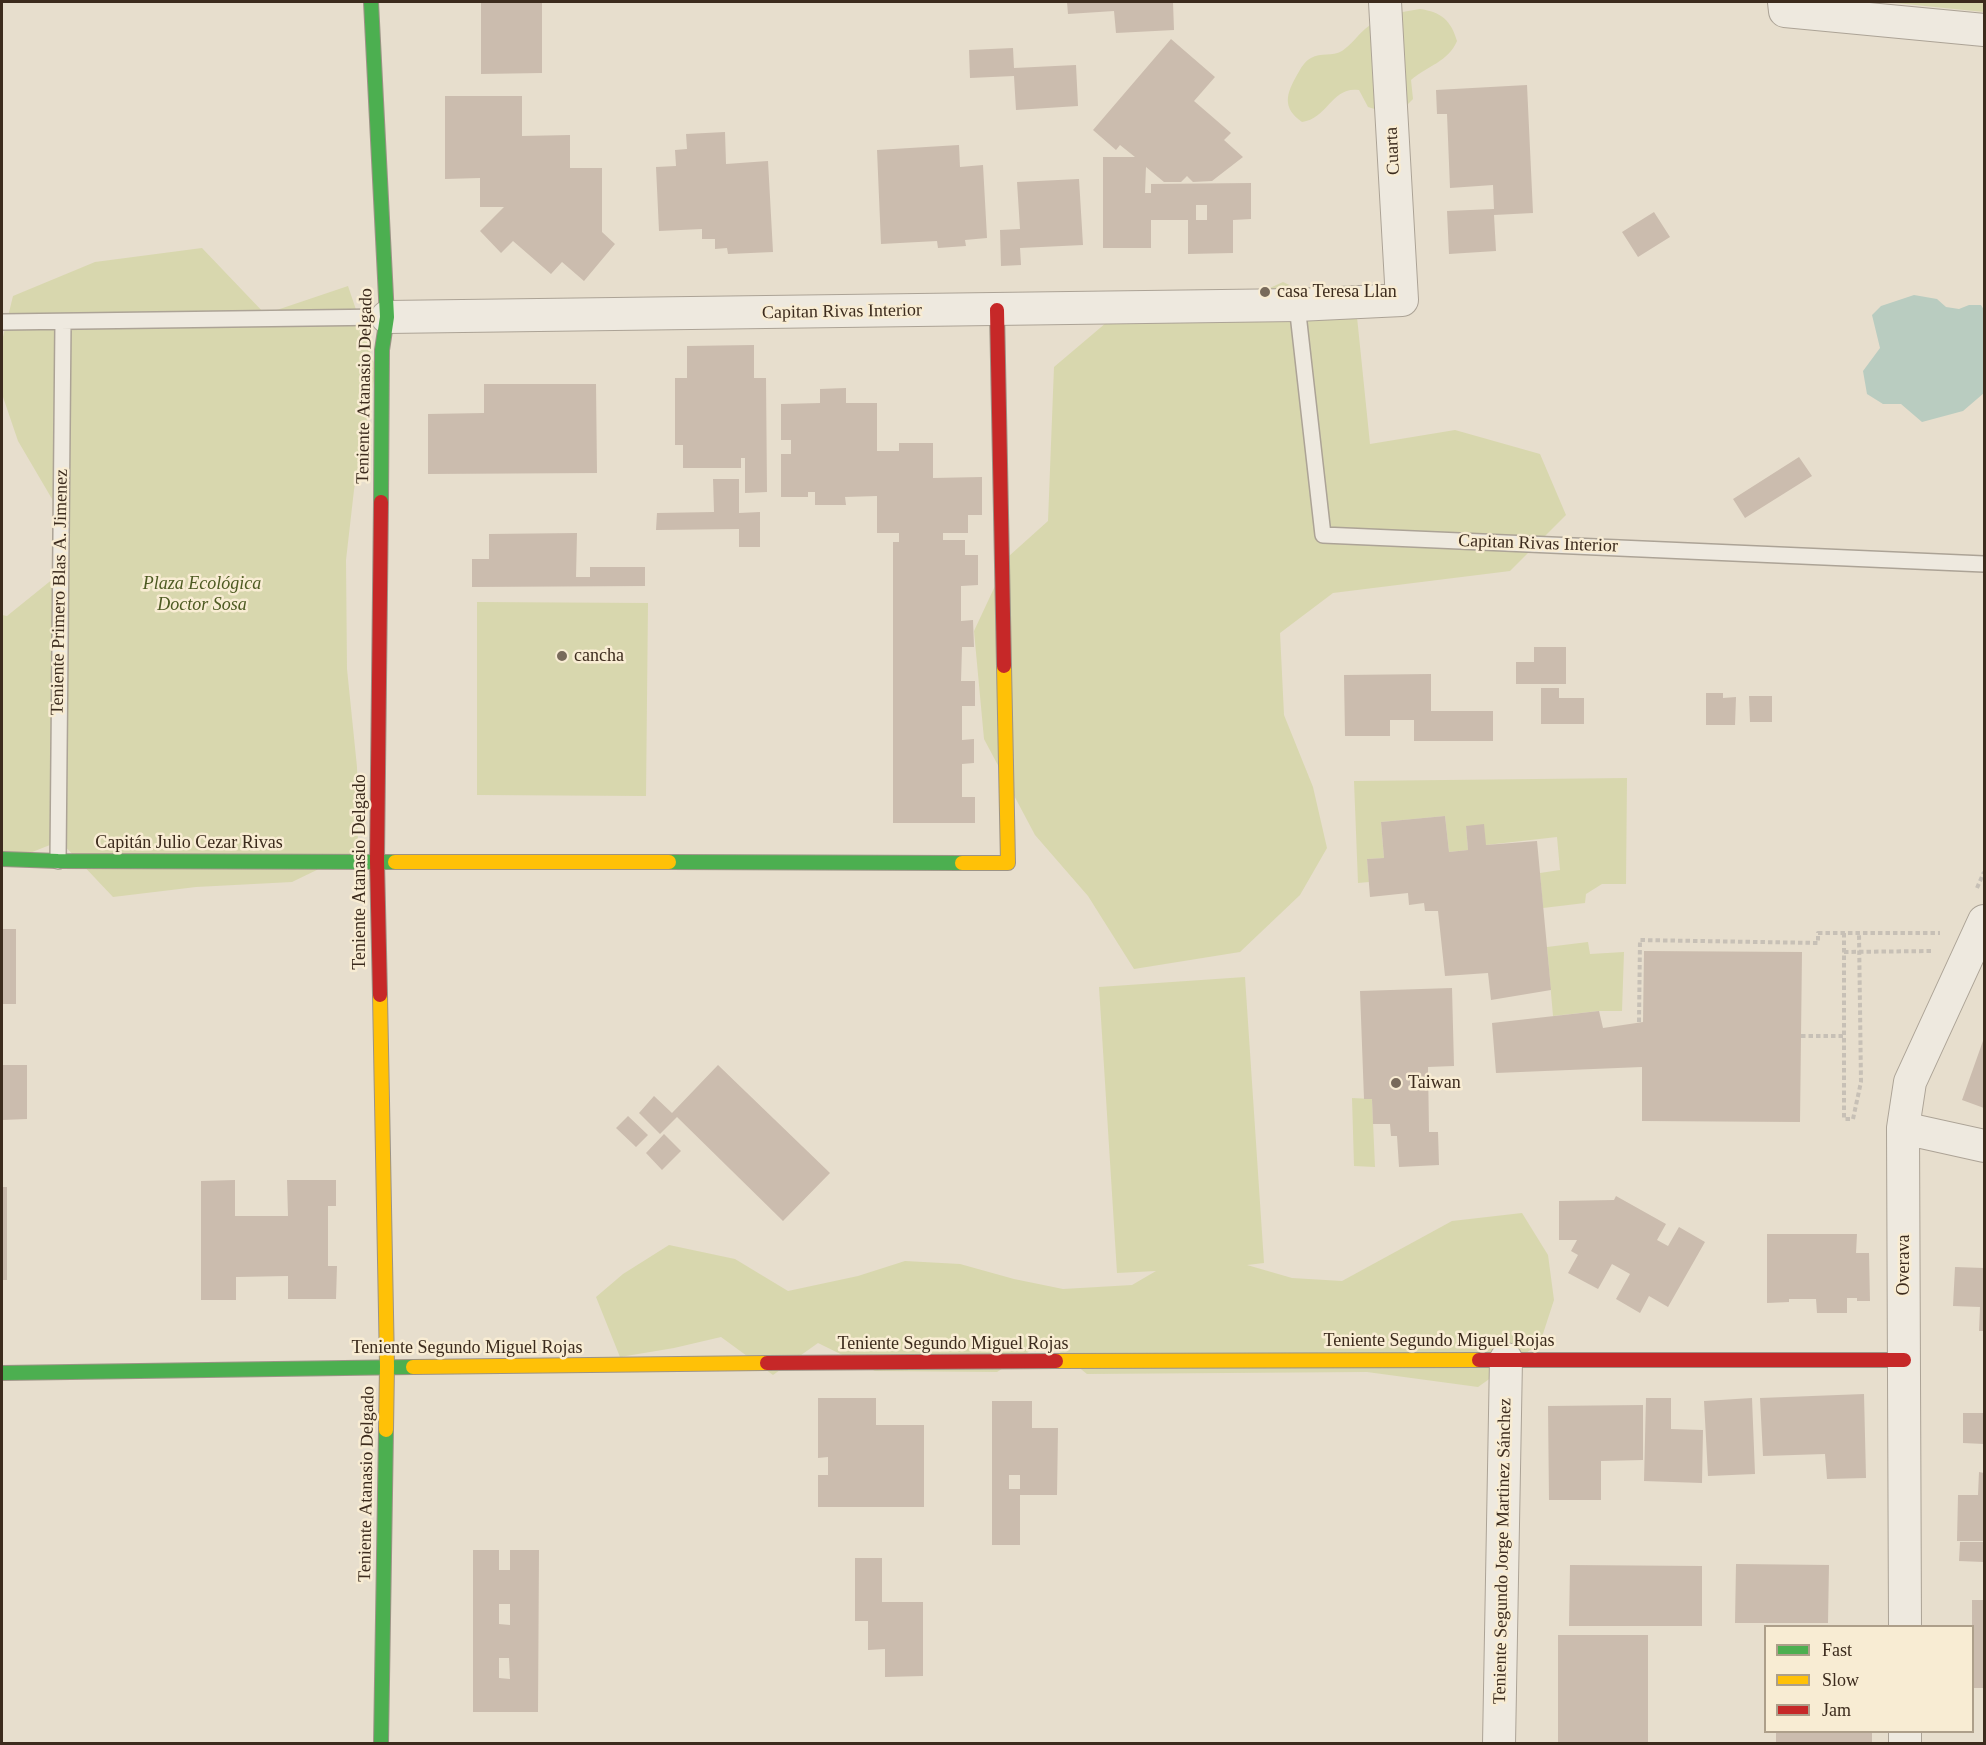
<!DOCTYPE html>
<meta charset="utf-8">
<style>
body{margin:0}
#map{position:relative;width:1986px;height:1745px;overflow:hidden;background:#e7decd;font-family:"Times New Roman",serif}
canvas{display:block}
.frame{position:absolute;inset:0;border:3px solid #3c2b1d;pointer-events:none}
.legend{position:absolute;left:1764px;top:1625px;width:210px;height:108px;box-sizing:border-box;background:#f8ecd3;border:2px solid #ad9f8a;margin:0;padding:8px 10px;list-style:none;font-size:18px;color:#3c2b1d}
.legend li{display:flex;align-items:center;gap:12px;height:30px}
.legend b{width:30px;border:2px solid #ad9f8a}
</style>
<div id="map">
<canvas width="1986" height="1745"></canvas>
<div class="frame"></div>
<ul class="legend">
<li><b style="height:8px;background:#4caf50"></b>Fast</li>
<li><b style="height:8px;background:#ffc107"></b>Slow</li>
<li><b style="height:8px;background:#c62828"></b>Jam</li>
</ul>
</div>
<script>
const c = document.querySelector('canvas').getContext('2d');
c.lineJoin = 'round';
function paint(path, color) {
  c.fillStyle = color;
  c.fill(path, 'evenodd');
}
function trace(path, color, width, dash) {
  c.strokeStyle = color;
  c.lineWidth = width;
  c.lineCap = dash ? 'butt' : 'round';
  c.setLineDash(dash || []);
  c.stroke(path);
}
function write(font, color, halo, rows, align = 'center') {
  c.font = font + ' "Times New Roman",serif';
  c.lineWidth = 5;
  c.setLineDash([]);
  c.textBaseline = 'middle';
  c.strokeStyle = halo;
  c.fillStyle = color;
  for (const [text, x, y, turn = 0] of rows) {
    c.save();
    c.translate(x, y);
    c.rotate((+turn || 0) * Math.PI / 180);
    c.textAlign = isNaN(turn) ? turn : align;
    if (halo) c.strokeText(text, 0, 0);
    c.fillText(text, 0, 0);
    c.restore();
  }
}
paint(new Path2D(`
 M1886 2H1984V12Z
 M1420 9C1441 12 1451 20 1457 41 1448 62 1427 66 1411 80L1413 99 1406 106 1378 110 1368 107 1359 90C1332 86 1328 118 1302 122 1282 108 1286 94 1297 75 1301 68 1304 62 1311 58 1321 52 1332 57 1342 51 1351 45 1357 36 1365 29 1381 15 1400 12 1420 9Z
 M202 248 265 314 348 286 376 369 354 490 346 560 347 669 357 767 358 850 292 882 196 887 113 897 60 841 2 864V615L7 616 59 574 55 504 18 441 2 394V341L13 296 95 262Z
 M1283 282 1357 317 1370 444 1455 430 1540 454 1566 515 1510 571 1333 593 1280 633 1284 715 1313 787 1327 848 1300 895 1240 952 1134 969 1088 896 1035 835 984 739 974 631 1009 556 1048 521 1054 367 1113 317 1230 306Z
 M477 602 648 603 646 796 477 795Z
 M1627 778 1626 884H1602L1586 894 1585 903 1543 908 1540 873 1560 870 1557 837 1486 845 1466 826 1468 850 1449 852 1445 816 1381 822 1384 858 1367 859 1369 882 1358 883 1354 781Z
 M1588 942 1590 954 1624 952 1622 1011H1599L1553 1016 1547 947Z
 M1245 977 1264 1263 1247 1265 1292 1278 1342 1281 1452 1221 1522 1213 1548 1255 1554 1300 1540 1343 1478 1387 1367 1372 1087 1374 1046 1341 997 1372 875 1371 818 1343 773 1375 721 1337 674 1348 620 1357 596 1297 623 1274 669 1245 735 1259 788 1291 858 1276 905 1261 960 1264 1014 1279 1063 1289 1132 1285 1156 1271 1117 1273 1099 987Z
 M1352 1098 1372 1099 1375 1167 1354 1166Z`), '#d8d7ae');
paint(new Path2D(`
 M1914 295 1937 299 1946 307 1959 309 1969 305H1981L1984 310V393L1963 411 1922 422 1901 404H1883L1867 394 1863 371 1880 348 1872 315 1881 306Z`), '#b9ccc0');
paint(new Path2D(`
 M481 2H542V73L481 74Z
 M1067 2H1173L1174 30 1116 33 1114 11 1068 14Z
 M1171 39 1215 77 1194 101 1231 133 1224 140 1243 157 1212 181 1193 182 1187 176 1181 182H1164L1146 167 1145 193H1151V184L1251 183V219L1233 220V253L1188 254V220H1151V248H1103V157H1135L1120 145 1116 150 1093 130ZM1196 205H1207V220H1196Z
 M1013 48 1014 68 1076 65 1078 106 1016 110 1014 76 970 78 969 50Z
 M1527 85 1533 213 1494 215 1496 251 1449 254 1447 211 1494 209 1493 185 1450 188 1447 114H1437L1436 90Z
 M445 96H522V136L570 135V168H602V232L615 244 584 281 562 262 551 274 513 241 501 253 480 231 504 207H480V178L445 179Z
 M725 132 726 164 768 161 773 252 728 254 727 248 715 249V239H702V229L659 231 656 167 676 166 675 150 687 149 686 134Z
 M959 145 960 167 983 165 987 238 965 240 966 246 938 248 937 241 881 244 877 150Z
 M1079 179 1083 245 1020 248 1021 265 1001 266 1000 230 1020 229 1017 182Z
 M1654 212 1670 237 1638 257 1622 232Z
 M754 345V378H766L767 492 745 493V458H741V468H683V445H675V378H687V346Z
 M484 384H596L597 473 428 474V414L484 413Z
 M846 388V403H877V451H899V443H933V478L982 477V515H968V533H943V540H965V555H978V585L961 586V621L973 620 974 647H962L961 681H975V706H962V740L974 739V763L962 764V797H975V823H893V542H899V533H877V496L845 497 846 505H815V492H808V497H781V454H791V440H781V404L820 403V389Z
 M1799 457 1812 476 1745 518 1733 499Z
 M713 479H739V513L760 512V547H739V529L656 530 657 513 714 512Z
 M577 533 576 577H590V567H645V586L472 587V559H489V534Z
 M1534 647H1566V684H1516V662H1534Z
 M1431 674V711H1493V741H1414V720H1390V736H1345L1344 675Z
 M1541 688H1559V698H1584V724H1541Z
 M1706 693H1723V698L1736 697 1735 725H1706Z
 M1749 696H1772V722H1750Z
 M1445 816 1449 852 1468 850 1466 826 1484 824 1486 845 1537 841 1551 990 1491 1000 1488 973 1445 976 1438 911H1425L1424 903 1409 905 1408 893 1370 897 1367 859 1384 858 1381 822Z
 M2 929H16V1004H2Z
 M1644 951 1802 952 1800 1122 1642 1121V1067L1496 1073 1492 1023 1599 1011 1603 1028 1643 1022Z
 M1452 988 1454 1066 1428 1067 1429 1132H1438L1439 1165 1399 1167 1397 1136H1391L1390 1124H1373L1372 1099H1364L1360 991Z
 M1984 1038V1108L1962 1100Z
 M2 1065H27V1119L2 1120Z
 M718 1065 830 1173 783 1221 677 1117 660 1134 639 1113 654 1096 672 1113Z
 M628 1116 648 1135 636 1147 616 1128Z
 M664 1134 681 1151 662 1170 646 1153Z
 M235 1180V1216H288L287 1180H336V1206H328V1266H337L336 1299H288V1276L236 1277V1300H201V1181Z
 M2 1187H7V1280H2Z
 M1616 1196 1666 1224 1657 1240 1668 1246 1679 1227 1705 1242 1668 1307 1649 1296 1640 1313 1616 1299 1630 1274 1612 1264 1598 1289 1568 1273 1578 1255 1571 1251 1577 1240H1559V1201L1614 1200Z
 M1767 1234H1857L1856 1253H1869L1870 1301H1857V1298H1847V1313H1817L1816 1299H1789V1302L1767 1303Z
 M1955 1267 1984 1268V1331H1979L1980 1307 1953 1306Z
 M1864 1394 1866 1478 1827 1479 1825 1454 1763 1456 1760 1398Z
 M818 1398H876V1425H924V1507H818V1475H828V1457L818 1458Z
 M1646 1398H1671V1429L1703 1430 1702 1483 1644 1481Z
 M1752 1398 1755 1474 1708 1476 1704 1401Z
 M992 1401H1032V1428H1058L1057 1495H1020V1545H992ZM1009 1475H1020V1489H1009Z
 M1643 1405V1460L1601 1461V1500H1549L1548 1406Z
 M1963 1413H1984V1444L1963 1443Z
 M1979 1472 1984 1473V1541H1957L1958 1495H1978Z
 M1960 1542H1984V1562L1959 1561Z
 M473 1550H499V1570H510V1550H539L538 1712H473ZM499 1604H510V1625L499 1624ZM499 1658H509L510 1679 499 1678Z
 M855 1558H882V1602H923V1676L885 1677V1649L868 1650V1621H855Z
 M1736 1564 1829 1565 1828 1623H1735Z
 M1570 1565 1702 1566V1626H1569Z
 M1972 1600H1984V1688H1972Z
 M1558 1635H1648V1744H1558Z
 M1776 1732H1872V1744H1776Z`), '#cbbcae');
const lane = new Path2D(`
 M1297 305 1323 535 1984 564
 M2 322 387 317
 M58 861 63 322`);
const street = new Path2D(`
 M1784 2 1785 11 1984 30
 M387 317 1297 305 1402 300 1385 2
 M1903 1128 1984 1146
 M1905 1626 1903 1128 1910 1082 1984 921
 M1905 1732V1744
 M1499 1744 1506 1359`);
const fast = new Path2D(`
 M371 2 387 317 382 350 381 502
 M2 859 58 861 395 862
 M669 862 962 863
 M2 1373 413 1367
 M381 1744 386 1430`);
const slow = new Path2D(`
 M395 862H669
 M962 863H1008L1004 666
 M380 995 387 1366 386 1430
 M1056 1361 1479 1360
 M413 1367 767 1363`);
const jam = new Path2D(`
 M997 310 1004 666
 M380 995 377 861 381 502
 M1479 1360H1904
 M767 1363 1056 1361`);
trace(lane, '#aca396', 18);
trace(street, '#aca396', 34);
trace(fast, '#9c9386', 16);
trace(slow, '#9c9386', 16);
trace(jam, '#9c9386', 16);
trace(new Path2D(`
 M1977 888 1984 872
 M1844 933V1119H1853L1861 1082 1859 933
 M1844 952 1933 951
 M1639 1022 1640 940 1818 943V933H1940
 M1801 1036H1843`), '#c7c0b6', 4, [4.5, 3]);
trace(lane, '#eee9df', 15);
trace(street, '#eee9df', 32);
trace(fast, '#4caf50', 14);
trace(slow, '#ffc107', 14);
trace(jam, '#c62828', 14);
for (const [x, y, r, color] of [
 [1265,292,6,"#786a5b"],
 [562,656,6,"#786a5b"],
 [1396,1083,6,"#786a5b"]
]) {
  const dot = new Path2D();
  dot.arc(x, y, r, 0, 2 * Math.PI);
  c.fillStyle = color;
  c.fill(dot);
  trace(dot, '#f8ecd3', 2);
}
write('18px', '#3c2b1d', '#f8ecd3', [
 ["Cuarta",1393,151,-93],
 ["Capitan Rivas Interior",842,312,-1],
 ["Teniente Atanasio Delgado",365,386,-89],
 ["Capitan Rivas Interior",1538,544,2],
 ["Teniente Primero Blas A. Jimenez",60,592,-89],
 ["Capitán Julio Cezar Rivas",189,843],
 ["Teniente Atanasio Delgado",360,872,-90],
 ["Overava",1904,1265,-90],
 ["Teniente Segundo Miguel Rojas",1439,1341],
 ["Teniente Segundo Miguel Rojas",953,1344],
 ["Teniente Segundo Miguel Rojas",467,1348],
 ["Teniente Atanasio Delgado",367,1484,-89],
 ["Teniente Segundo Jorge Martinez Sánchez",1503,1551,-89]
]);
write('18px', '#3c2b1d', '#f8ecd3', [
 ["casa Teresa Llan",1277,292],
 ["cancha",574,656],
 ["Taiwan",1408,1083]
], 'left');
write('italic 18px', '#4d5a22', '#f8ecd3', [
 ["Plaza Ecológica",202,584],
 ["Doctor Sosa",202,605]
]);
</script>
